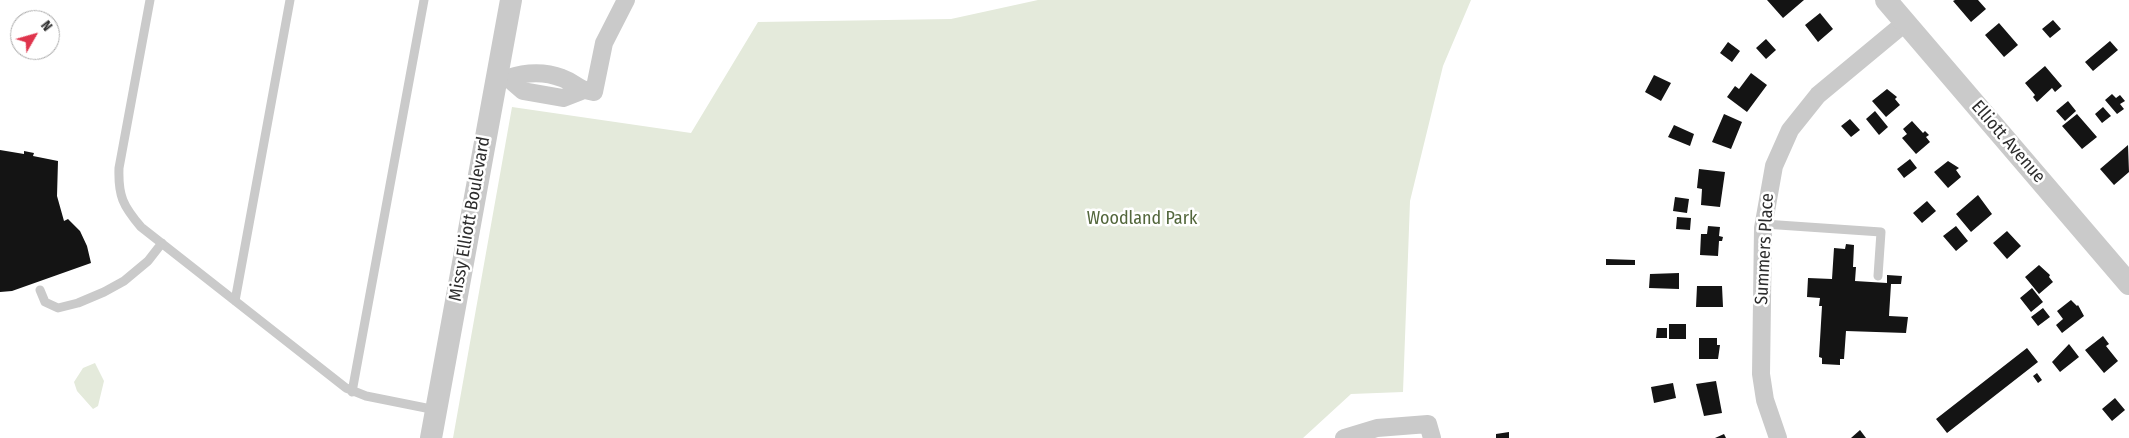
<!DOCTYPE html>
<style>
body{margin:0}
#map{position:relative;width:2129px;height:438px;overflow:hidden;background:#fff;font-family:"Fira Sans Condensed",sans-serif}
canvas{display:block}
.north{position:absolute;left:10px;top:10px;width:50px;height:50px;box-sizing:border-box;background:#fff;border:1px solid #ababab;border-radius:50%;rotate:52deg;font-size:14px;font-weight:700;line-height:20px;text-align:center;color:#2d2d2d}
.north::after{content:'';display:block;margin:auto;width:18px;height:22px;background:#df344c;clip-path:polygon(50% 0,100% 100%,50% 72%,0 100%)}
</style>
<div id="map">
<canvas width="2129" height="438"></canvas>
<div class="north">N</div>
</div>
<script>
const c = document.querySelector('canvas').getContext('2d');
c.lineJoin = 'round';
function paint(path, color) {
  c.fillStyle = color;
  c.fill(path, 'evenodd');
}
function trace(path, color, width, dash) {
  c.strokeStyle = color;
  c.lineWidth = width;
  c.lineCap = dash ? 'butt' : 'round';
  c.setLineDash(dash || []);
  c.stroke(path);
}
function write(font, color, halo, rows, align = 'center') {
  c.font = font + ' "Fira Sans Condensed",sans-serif';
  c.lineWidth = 5;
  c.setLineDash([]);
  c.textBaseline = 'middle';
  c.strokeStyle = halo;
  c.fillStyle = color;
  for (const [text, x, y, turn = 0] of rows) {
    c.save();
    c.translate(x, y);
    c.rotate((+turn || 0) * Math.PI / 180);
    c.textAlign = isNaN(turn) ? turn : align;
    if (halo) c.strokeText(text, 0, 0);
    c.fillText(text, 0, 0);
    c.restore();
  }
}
paint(new Path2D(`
 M1038 0H1471L1443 66 1410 201 1403 392 1351 394 1303 438H453L512 107 691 133 758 22 951 19Z
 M95 363 104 381 98 406 93 409 77 391 74 382 83 368Z`), '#e4eadb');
paint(new Path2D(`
 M1767 0H1804L1783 18Z
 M1955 0H1978L1986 9 1971 22 1953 1Z
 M1820 13 1833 29 1818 42 1805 25Z
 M2053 20 2061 29 2050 38 2042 29Z
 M1999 23 2018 45 2004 57 1985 35Z
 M1766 39 1776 50 1766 59 1756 48Z
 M2110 41 2118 50 2093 71 2085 62Z
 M1728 42 1740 51 1732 62 1720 53Z
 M2045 66 2062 86 2055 92 2052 88 2037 102 2033 97 2035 95 2025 83Z
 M1751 73 1767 85 1747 112 1727 97 1735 86 1739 89Z
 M1654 75 1671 83 1661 101 1645 92Z
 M1887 89 1897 97 1895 99 1900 105 1886 117 1872 101Z
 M2112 94 2116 98 2120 95 2125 101 2120 104 2124 109 2117 114 2105 100Z
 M2068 101 2076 111 2065 121 2056 111Z
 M2103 107 2111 116 2102 123 2095 114Z
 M1875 111 1888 127 1879 135 1866 119Z
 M1724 114 1742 122 1731 149 1712 142Z
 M2077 114 2097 137 2082 149 2062 126Z
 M1850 119 1860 130 1851 137 1841 126Z
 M1912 121 1923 133 1925 131 1929 135 1926 137 1930 142 1916 154 1902 138 1907 134 1903 129Z
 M1674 125 1694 134 1690 146 1668 137Z
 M2128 145 2129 172 2114 185 2100 169Z
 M0 150 24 154V151L34 153 33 156 58 161 57 196 64 221 68 219 80 231 87 246 91 263 12 291 0 292Z
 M1910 159 1917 168 1904 178 1897 169Z
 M1948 161 1959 168 1956 170 1961 177 1948 188 1934 172Z
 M1699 169 1725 172 1720 207 1701 205 1702 189 1697 188Z
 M1978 195 1992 214 1971 232 1956 214Z
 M1675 197 1689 199 1687 213 1673 211Z
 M1927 201 1936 211 1922 223 1913 213Z
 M1677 217 1691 218 1690 230 1676 229Z
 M1708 226 1720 227 1719 236 1723 237 1722 241H1719L1718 256 1700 255 1701 234H1707Z
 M1956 226 1968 241 1956 251 1943 236Z
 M2007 231 2021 246 2007 259 1993 243Z
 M1846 244 1854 245 1853 267H1856L1855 281 1887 283V275L1902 276 1901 284H1891L1889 316 1908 317 1906 333 1846 331 1844 359H1840V365L1822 364V358L1819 357 1822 306H1819L1820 298 1807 297 1808 278 1832 279 1834 248 1845 249Z
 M1606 259 1635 260V265H1606Z
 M2039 265 2050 275 2049 277 2053 282 2039 294 2025 277Z
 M1679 273V289L1649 288 1650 274Z
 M1697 286H1722L1723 307H1696Z
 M2032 288 2043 302 2031 312 2020 298Z
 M2071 300 2077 306 2078 305 2084 316 2062 333 2056 325 2063 319 2057 311Z
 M2043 308 2050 317 2038 326 2031 317Z
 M1669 324H1686V339H1669Z
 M1657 328H1667V338H1656Z
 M2103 336 2109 344 2106 346 2118 361 2104 373 2085 350Z
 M1699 338H1717V345H1720L1718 359H1699Z
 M2069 344 2079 357 2060 372 2052 362Z
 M2027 348 2038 362 1947 433 1936 419Z
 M2037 373 2042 380 2038 383 2033 376Z
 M1716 381 1722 413 1704 416 1696 384Z
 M1673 383 1676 398 1654 403 1651 387Z
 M2115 398 2125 410 2112 421 2102 409Z
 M1860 430 1866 438H1851Z
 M1509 432V438H1496V434Z
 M1724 434 1726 438H1715Z`), '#141414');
trace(new Path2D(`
 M150 0 119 168C118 196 123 206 141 227L346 388 366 396 436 410
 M1764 224 1881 232 1878 276
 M40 290 45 302 58 308 78 303 104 292 124 281 148 261 162 243
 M235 301 290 0
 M352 392 424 0`), '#cacaca', 9);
trace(new Path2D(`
 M581 91 563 98 523 91 508 78C526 72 544 71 562 78 576 83 577 90 594 92L604 43 626 0
 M1344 438 1377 428 1428 424 1432 438
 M1778 438 1765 400 1761 374 1763 228 1774 166 1790 130 1818 95 1906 22`), '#cacaca', 18);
trace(new Path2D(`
 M1886 0 2129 284
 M431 438 511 0`), '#cacaca', 22);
write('18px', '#2d2d2d', '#fff', [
 ["Elliott Avenue",2008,142,49],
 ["Missy Elliott Boulevard",470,219,-80],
 ["Summers Place",1765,249,-87]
]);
write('18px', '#53673c', '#fff', [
 ["Woodland Park",1142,219]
]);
</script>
